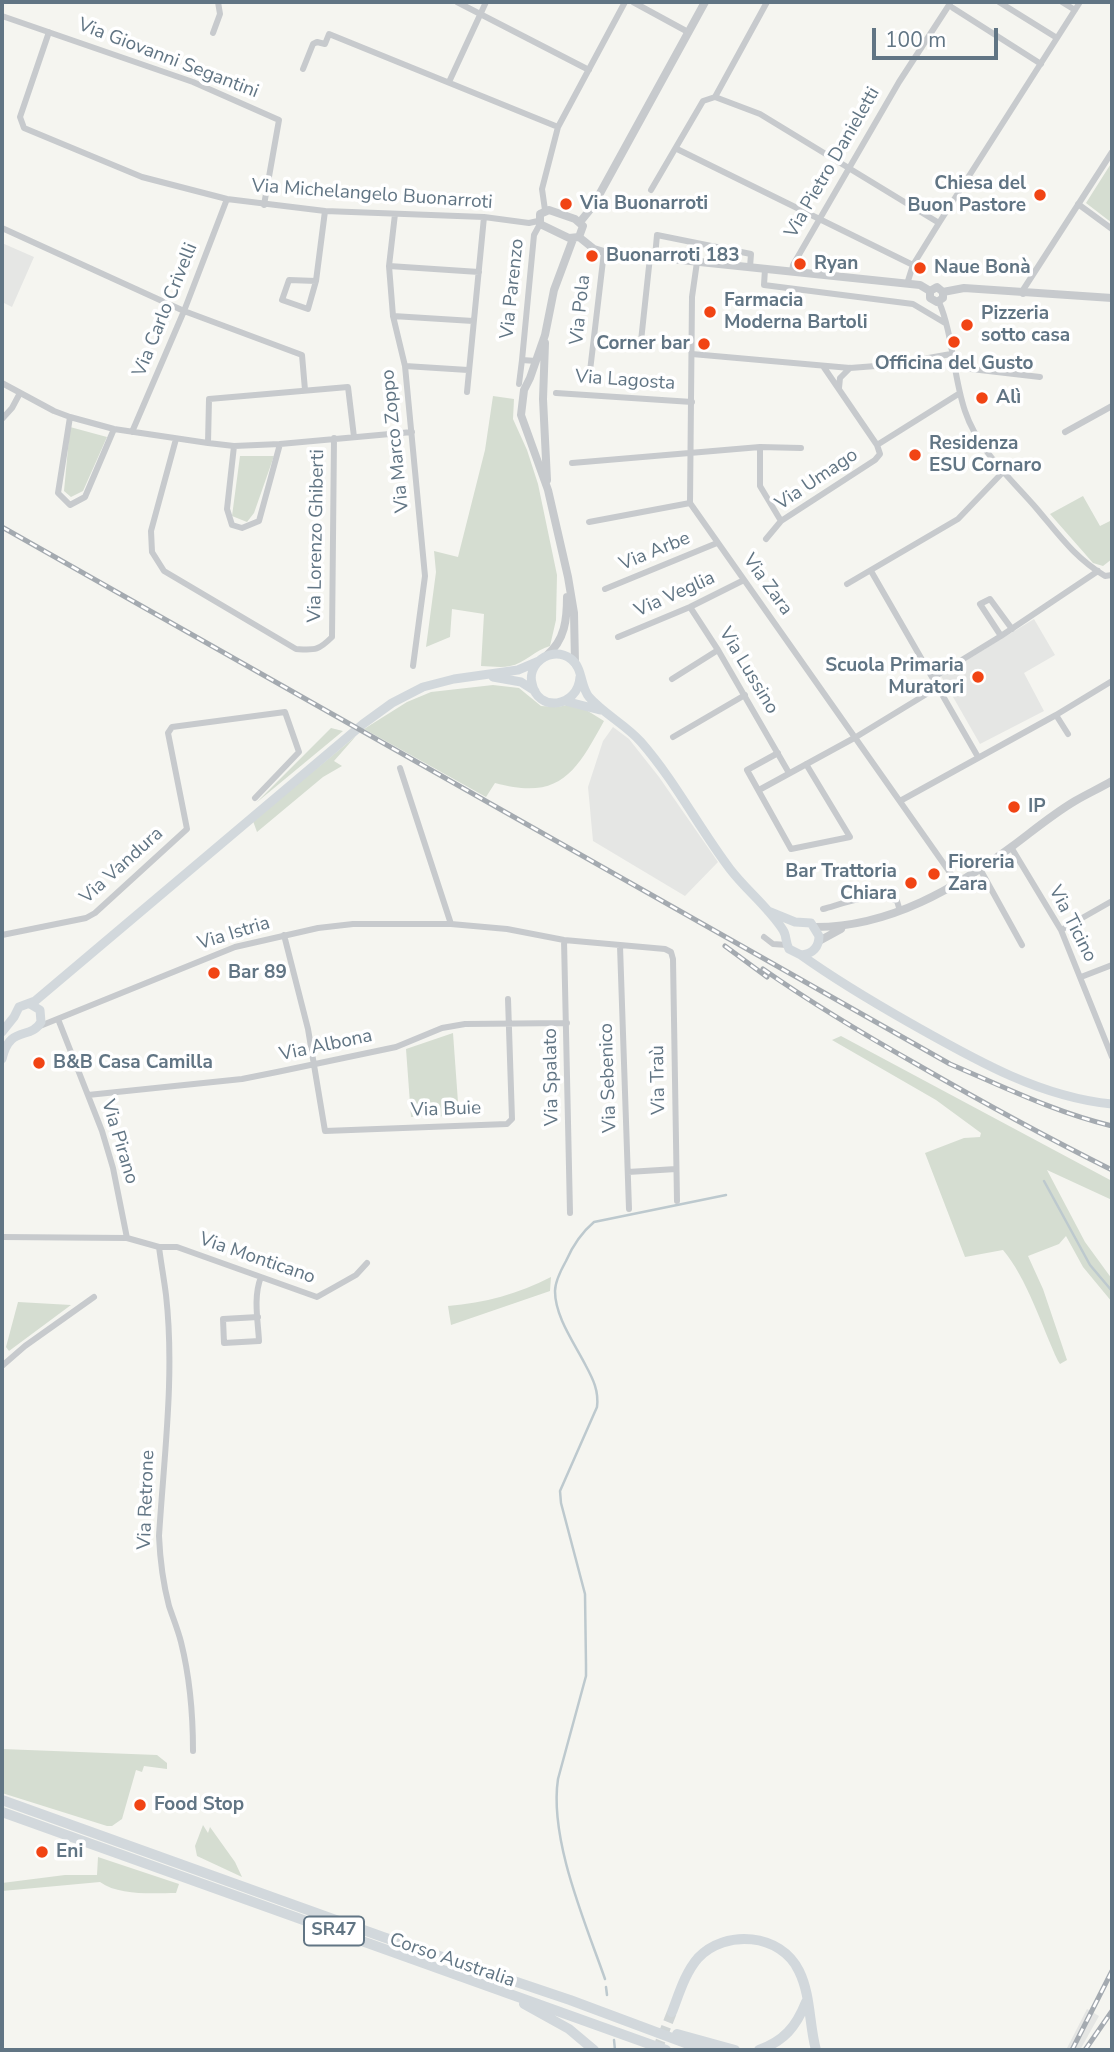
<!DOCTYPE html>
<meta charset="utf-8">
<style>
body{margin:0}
#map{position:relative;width:1114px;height:2052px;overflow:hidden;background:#f5f5f0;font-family:"Nunito Sans",sans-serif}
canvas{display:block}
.frame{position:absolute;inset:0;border:4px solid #617584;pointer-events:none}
.scale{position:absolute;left:872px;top:28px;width:126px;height:32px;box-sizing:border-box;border:4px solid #617584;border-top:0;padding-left:9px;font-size:21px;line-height:24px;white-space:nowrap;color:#617584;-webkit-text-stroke:5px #fff;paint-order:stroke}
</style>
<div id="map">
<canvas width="1114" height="2052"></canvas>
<div class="frame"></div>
<div class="scale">100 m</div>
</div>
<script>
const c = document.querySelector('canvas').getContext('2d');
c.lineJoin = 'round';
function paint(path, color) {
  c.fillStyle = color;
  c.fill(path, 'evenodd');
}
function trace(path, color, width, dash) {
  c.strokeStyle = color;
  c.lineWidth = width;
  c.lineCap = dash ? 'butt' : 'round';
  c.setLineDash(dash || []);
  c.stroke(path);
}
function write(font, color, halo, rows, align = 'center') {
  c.font = font + ' "Nunito Sans",sans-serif';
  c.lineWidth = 7;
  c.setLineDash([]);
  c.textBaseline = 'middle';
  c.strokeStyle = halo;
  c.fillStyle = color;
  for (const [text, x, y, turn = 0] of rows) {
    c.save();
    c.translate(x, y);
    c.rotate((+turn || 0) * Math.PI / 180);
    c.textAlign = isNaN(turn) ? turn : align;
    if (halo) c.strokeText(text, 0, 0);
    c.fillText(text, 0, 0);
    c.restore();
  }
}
paint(new Path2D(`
 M2 243 34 257 12 307 2 302Z
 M1034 619 1055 655 1024 673 1044 711 980 744 941 676Z
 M613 727 629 739 659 777 718 862 685 896 593 841 588 787 603 741Z
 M1087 2009 1099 2016 1080 2050H1066Z`), '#e5e6e4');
paint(new Path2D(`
 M1112 162V223L1086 203Z
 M493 396 514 399 513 419 527 450 538 484 557 575 556 620 550 646C535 650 524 664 510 666 501 668 490 666 481 666L484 614 452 609 450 637 426 647 436 572 434 551 458 557 485 450Z
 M70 427 107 437 83 491 71 497 64 491Z
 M240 456H274L254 513 247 522 232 516Z
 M1083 496 1100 526 1112 520V559L1103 566 1093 563 1050 514Z
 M493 685 519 688 541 706 557 707 567 705 583 708 604 721C576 772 560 801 495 783L486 797 364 729 407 702 431 692Z
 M331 728 343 731 256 803Z
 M356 736 334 761 342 766 323 777 257 832 253 821Z
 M453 1033 459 1116 411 1117 406 1049Z
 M841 1036 1112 1181V1200L1047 1170 1085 1242 1112 1279V1302L1083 1267 1066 1236 1059 1244 1028 1256 1043 1289 1067 1360 1060 1364 1058 1361C1042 1327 1027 1278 1003 1250L965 1257 925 1153 964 1138 980 1137 981 1133 936 1100 832 1040Z
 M551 1277 550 1291 451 1325 448 1306C485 1303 518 1294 551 1277Z
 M18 1302 71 1305 9 1351 6 1347Z
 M2 1749 157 1755 167 1763V1769L144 1766 142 1772 136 1770 122 1819 112 1826H107L2 1793Z
 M203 1825 208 1833 210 1827 235 1862 242 1877 197 1856 195 1846Z
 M98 1857 179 1884 176 1893C153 1893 119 1896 100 1882L2 1891V1883L65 1875H97Z`), '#d5ddd1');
trace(new Path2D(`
 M1044 1181 1090 1265 1112 1291
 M605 1979C585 1922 549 1839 558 1779L586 1676V1665L585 1594 561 1503 560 1491 597 1407C599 1391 593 1379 586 1366 575 1344 555 1317 555 1291 555 1281 561 1270 566 1261 573 1245 581 1233 594 1222L726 1195
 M606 1987 607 1995
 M614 2040 615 2050`), '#bdc9ce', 2.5);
trace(new Path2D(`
 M657 2050 672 2012`), '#d0d5d5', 10, [10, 5]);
trace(new Path2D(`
 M457 2 589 70
 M633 2 688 32
 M999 2 1057 38
 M1062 2 1075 10
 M953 8 1041 64
 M2 16 193 82 279 120 264 205
 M49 32 20 117 24 128 142 177 227 199 325 211 484 217 529 223 538 221
 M213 33 220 14 218 2
 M303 69 313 44 317 42 325 44 329 34 558 127
 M449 82 486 2
 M715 97 760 114 939 223
 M677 149 913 265
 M651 190 703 101 715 97 767 2
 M1078 204 1112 229
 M545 210 542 189 558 127 625 2
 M395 214 389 266 393 316 405 366 425 576 413 666
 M2 228 184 311 302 355 305 390
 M655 257 657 235 751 254 750 267
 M697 262 692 297 690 503 958 884
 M389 266 479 272
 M765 269 764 285 913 304 945 323
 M792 272 793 265 899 82 951 2
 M316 281 289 280 282 300 308 309 316 281 325 211
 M907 284 913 265 939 223 1080 2
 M1023 294V290L1112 152
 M939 302C953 334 953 376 965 411 978 450 1011 479 1037 509 1059 535 1075 558 1105 576L1112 575
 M393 316 473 321
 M641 341 650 257
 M692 354 850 368 889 365 951 354
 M536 361 522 360 534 235 540 224
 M405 366 468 370
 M954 367 1040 377
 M590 371 604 252
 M2 383 54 411 70 417 114 429 208 443 234 446 280 444 412 432
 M519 384 522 360
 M839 388 840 378 850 368
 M467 392 484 217
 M556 393 692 402
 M70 417 58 493 70 505 85 497 114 429
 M2 419 12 408 20 393
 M132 432 184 311 227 199
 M1065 432 1112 406
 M176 439 151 531 152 552 164 571 296 649C315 650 318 651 332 637L334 438
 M208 443 209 399 348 387 354 437
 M877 445 960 393
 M234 446 227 509 232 525 242 528 259 521 280 444
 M760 447V486L781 521
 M572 463 760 447 801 448
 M589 522 690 503
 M766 539 781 521 875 460 880 454 877 445 823 366
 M871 571 978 757
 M847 584 958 519 1003 472
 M605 589 717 543
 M690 607 718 650 789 773
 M1001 636 980 604 990 599 1012 629
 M618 637 690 607 744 580
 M934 677 1001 636 1098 571
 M672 679 718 650
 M1056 715 1068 734
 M673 737 745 695
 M778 753 747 770 791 849 850 837 806 764
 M400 768 451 924
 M759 790 856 737 938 687
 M900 801 1056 715 1112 681
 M1011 847 1061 930 1112 1057
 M980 869 1022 945
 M823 909C845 903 876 890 897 901L900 911
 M1061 930 1112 901
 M2 935 86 918 95 913 187 829 168 733 172 727 285 712 299 752 255 798
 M284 935 308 1029 325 1131 507 1124 512 1119 508 999
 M764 937 773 944 787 945
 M564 940 570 1213
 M620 946 629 1209
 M1081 977 1112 965
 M58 1019 102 1131 113 1168 127 1238
 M40 1026 235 947 318 928 353 924H451L507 929 564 940 665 949 671 952 673 959 677 1201
 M88 1095 242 1079 277 1072 396 1047 442 1028 465 1024 567 1023
 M628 1172 676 1169
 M2 1237 127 1238 159 1247H177L317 1297 356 1275 367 1263
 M159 1247C161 1263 164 1279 166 1295 175 1374 164 1456 159 1536 160 1559 163 1583 169 1606 173 1618 178 1630 181 1642 190 1678 193 1715 193 1751
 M258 1317 223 1319 224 1343 259 1341C258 1321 253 1297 261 1277
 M2 1366 25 1346 94 1297`), '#c7cacd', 6);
trace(new Path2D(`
 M580 222 593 206 705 2
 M579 237 583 226 575 219 549 210 540 214V224L569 238 579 237 594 249 604 252 920 285 930 291V298L937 302 943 298V292
 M573 239 554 290 545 335 530 378 524 390 521 415 548 490 568 577 574 613 575 663
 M930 291 937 287 943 292 964 288 1112 298
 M545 343 543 399 547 480
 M547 655C565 640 567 619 567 597
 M816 927C890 927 956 888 1014 845 1034 830 1053 814 1075 801 1087 794 1100 788 1112 781
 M819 941 841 929`), '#c7cacd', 8);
trace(new Path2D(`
 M493 677 521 682 535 691
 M580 677C578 708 537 713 532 683 530 676 533 668 537 663 546 653 560 651 571 659 583 668 580 686 589 697 604 714 626 725 641 742 675 781 699 828 730 869 746 890 768 907 783 930 787 936 785 942 789 949L801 955C813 954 819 947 819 936L811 923 795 922 768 911
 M565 701 600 710
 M801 955C836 980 873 1002 910 1023 974 1059 1039 1097 1112 1104
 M2 1032 14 1017 19 1007 35 1001 363 724 392 703 423 687 454 679 518 670 539 661
 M2 1059C10 1024 30 1041 41 1022L40 1010 30 1004`), '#d2d8dc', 9);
trace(new Path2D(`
 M2 1800 383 1937 570 2000 704 2050
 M2 1812 666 2050
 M524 2004 569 2029 594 2050
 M672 2012C679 1994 685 1973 698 1958 725 1929 781 1933 799 1971 811 1995 809 2025 816 2050
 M677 2034 735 2050
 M759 2050C784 2041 796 2027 806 2002`), '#d2d8dc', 10);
const rail = new Path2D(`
 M2 527 950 1064C1004 1087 1054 1112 1112 1126
 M725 946 767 977
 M763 969C813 1004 865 1035 918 1065 982 1102 1046 1137 1112 1170
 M1072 2050 1112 1971
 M1085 2050 1112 2011`);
trace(rail, '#a4aab0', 5);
trace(rail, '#fff', 2.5, [8]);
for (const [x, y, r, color] of [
 [1040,195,7,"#f14414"],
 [566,204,7,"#f14414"],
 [592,256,7,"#f14414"],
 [800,264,7,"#f14414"],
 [920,268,7,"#f14414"],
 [710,312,7,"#f14414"],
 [967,325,7,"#f14414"],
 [954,342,7,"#f14414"],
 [704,344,7,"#f14414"],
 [982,398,7,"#f14414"],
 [915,455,7,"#f14414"],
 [978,677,7,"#f14414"],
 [1014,807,7,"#f14414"],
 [934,874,7,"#f14414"],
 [911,883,7,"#f14414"],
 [214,973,7,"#f14414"],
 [39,1063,7,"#f14414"],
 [140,1805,7,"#f14414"],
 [42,1852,7,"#f14414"]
]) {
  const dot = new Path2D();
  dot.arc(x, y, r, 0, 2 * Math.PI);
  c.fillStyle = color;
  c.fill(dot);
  trace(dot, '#fff', 2.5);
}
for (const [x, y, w] of [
 [334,1931,60]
]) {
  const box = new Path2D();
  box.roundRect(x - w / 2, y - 14.5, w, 29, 5);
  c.fillStyle = '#fff';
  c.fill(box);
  trace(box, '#617584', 2);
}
write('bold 18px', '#617584', null, [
 ["SR47",334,1931]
]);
write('19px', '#617584', '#fff', [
 ["Via Giovanni Segantini",168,59,21],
 ["Via Pietro Danieletti",833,163,-60],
 ["Via Michelangelo Buonarroti",372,195,4],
 ["Via Parenzo",513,289,-84],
 ["Via Carlo Crivelli",166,310,-68],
 ["Via Pola",581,310,-84],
 ["Via Lagosta",625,381,4],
 ["Via Marco Zoppo",396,441,-96],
 ["Via Umago",817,480,-34],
 ["Via Lorenzo Ghiberti",317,536,-89],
 ["Via Arbe",655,552,-22],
 ["Via Zara",767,585,54],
 ["Via Veglia",675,595,-24],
 ["Via Lussino",748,671,59],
 ["Via Vandura",122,866,-42],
 ["Via Ticino",1072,924,63],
 ["Via Istria",234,934,-17],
 ["Via Albona",326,1046,-12],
 ["Via Spalato",552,1077,-91],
 ["Via Sebenico",609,1078,-92],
 ["Via Traù",659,1080,-91],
 ["Via Buie",446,1110,-2],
 ["Via Pirano",119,1142,73],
 ["Via Monticano",257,1259,19],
 ["Via Retrone",147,1500,-88],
 ["Corso Australia",452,1961,19]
]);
write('bold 19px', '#617584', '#fff', [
 ["Chiesa del",1026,184,"right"],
 ["Buon Pastore",1026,206,"right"],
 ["Via Buonarroti",580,204],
 ["Buonarroti 183",606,256],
 ["Ryan",814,264],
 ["Naue Bonà",934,268],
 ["Farmacia",724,301],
 ["Moderna Bartoli",724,323],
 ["Pizzeria",981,314],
 ["sotto casa",981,336],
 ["Corner bar",690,344,"right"],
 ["Officina del Gusto",954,364,"center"],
 ["Alì",996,398],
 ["Residenza",929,444],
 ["ESU Cornaro",929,466],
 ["Scuola Primaria",964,666,"right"],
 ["Muratori",964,688,"right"],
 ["IP",1028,807],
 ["Fioreria",948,863],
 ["Zara",948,885],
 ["Bar Trattoria",897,872,"right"],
 ["Chiara",897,894,"right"],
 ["Bar 89",228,973],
 ["B&B Casa Camilla",53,1063],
 ["Food Stop",154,1805],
 ["Eni",56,1852]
], 'left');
</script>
